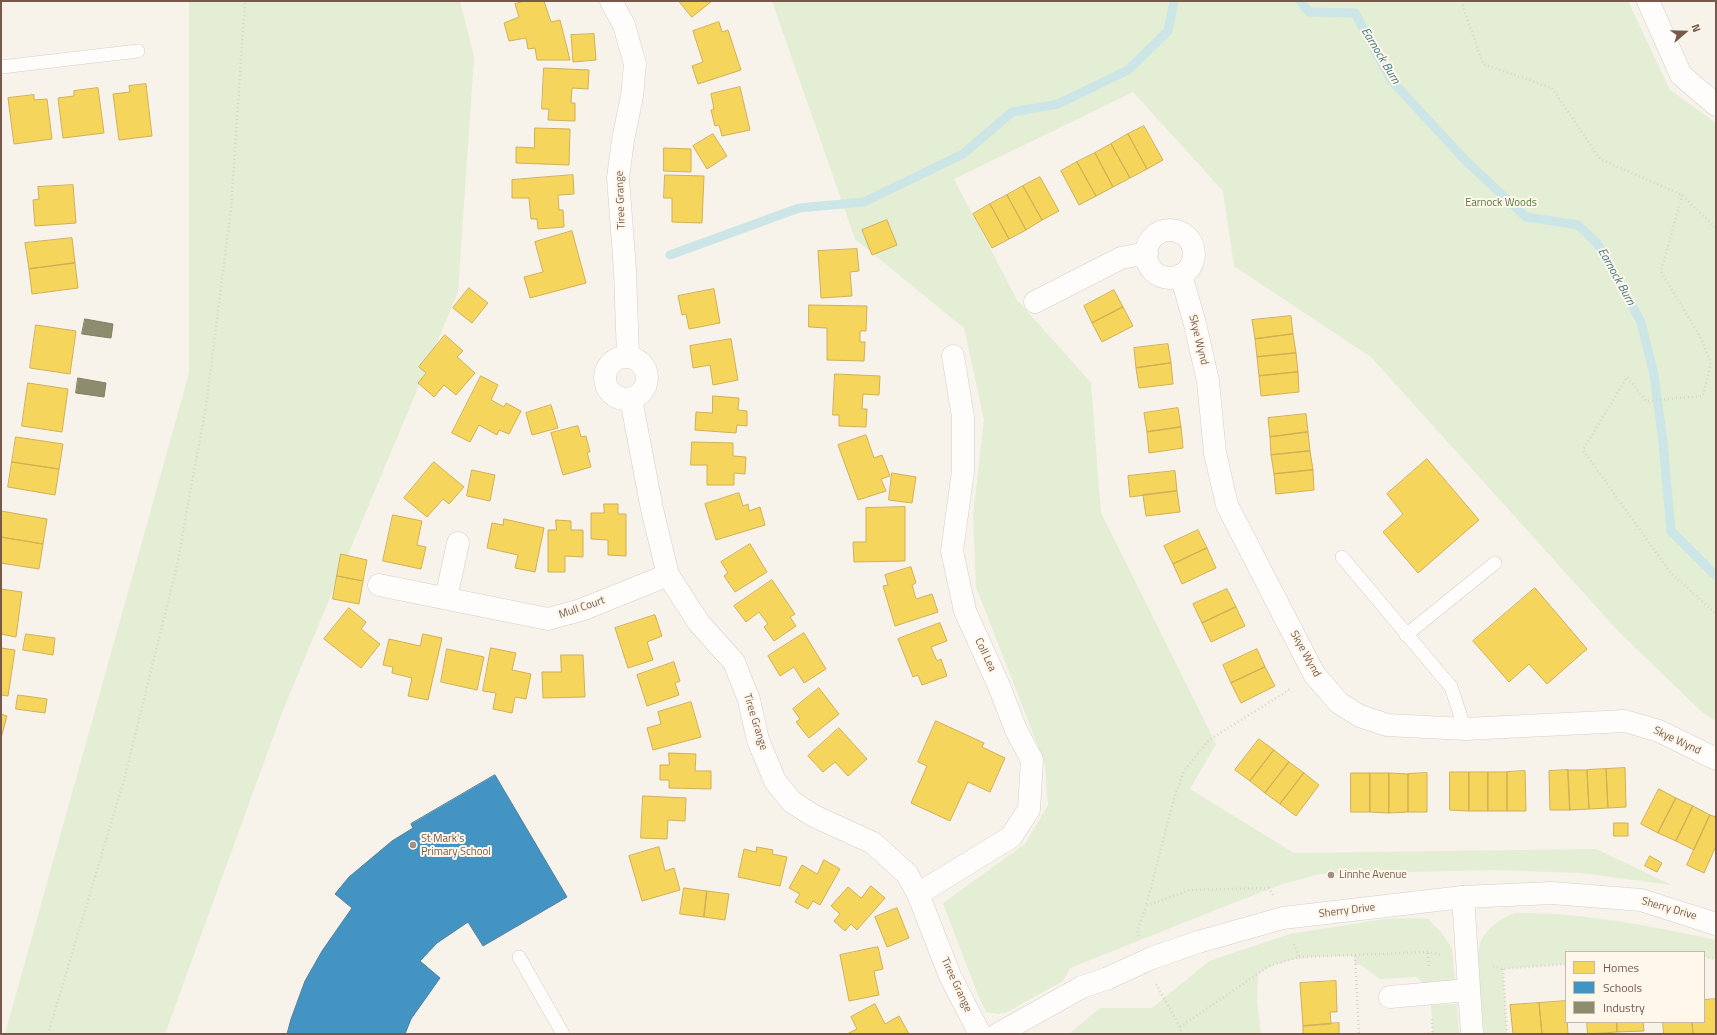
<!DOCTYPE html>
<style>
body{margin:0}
#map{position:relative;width:1717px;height:1035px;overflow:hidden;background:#f7f2ea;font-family:"Titillium Web",sans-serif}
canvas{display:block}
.frame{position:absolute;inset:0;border:2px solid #76594a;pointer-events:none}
.legend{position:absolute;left:1565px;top:951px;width:140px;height:72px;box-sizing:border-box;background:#fff7eb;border:1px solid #c8b8ab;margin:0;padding:5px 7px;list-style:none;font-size:12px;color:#76594a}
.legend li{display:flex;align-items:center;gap:8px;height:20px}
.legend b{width:20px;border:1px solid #c8b8ab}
.north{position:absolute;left:1665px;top:12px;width:40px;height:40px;-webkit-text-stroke:3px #fff7eb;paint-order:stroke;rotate:70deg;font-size:11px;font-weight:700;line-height:16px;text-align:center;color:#76594a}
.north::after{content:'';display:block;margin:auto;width:14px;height:18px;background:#76594a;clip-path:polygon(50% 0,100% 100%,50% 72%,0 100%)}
</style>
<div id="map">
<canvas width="1717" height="1035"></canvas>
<div class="frame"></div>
<ul class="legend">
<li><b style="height:11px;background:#f6d55c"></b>Homes</li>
<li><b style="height:11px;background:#4393c3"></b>Schools</li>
<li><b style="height:11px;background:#8c8c6e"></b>Industry</li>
</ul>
<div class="north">N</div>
</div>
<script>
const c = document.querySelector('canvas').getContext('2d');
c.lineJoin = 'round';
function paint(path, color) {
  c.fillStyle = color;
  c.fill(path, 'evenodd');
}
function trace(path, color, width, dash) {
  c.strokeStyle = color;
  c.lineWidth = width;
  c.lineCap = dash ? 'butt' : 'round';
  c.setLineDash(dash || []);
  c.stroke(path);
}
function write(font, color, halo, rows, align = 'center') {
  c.font = font + ' "Titillium Web",sans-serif';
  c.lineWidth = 4;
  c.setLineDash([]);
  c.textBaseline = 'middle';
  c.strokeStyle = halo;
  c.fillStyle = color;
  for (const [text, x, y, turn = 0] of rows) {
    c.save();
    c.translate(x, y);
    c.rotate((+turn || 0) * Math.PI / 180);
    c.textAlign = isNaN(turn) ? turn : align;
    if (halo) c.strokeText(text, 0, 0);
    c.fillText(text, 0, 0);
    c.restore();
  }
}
paint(new Path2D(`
 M189 1H460L474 57 458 292 283 710 165 1034H5L189 373Z
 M772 1H1628L1670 90 1716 123V721L1703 713 1618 631 1371 357 1234 266 1223 191 1133 92 954 179 1017 300 1093 385 1091 384 1101 513 1216 744 1190 789 1294 853 1596 849 1672 885 1581 873 1495 870 1320 874 1283 884 1233 903 1070 968 1063 981 1009 1011 999 1014 986 1012 978 995 943 903 1025 844 1048 805 1045 764 976 587 973 516 984 420 964 328 855 239Z
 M1514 913C1582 912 1650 926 1716 940V968L1715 959 1704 957V952H1566V964L1503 969 1507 1034H1484C1482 1014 1474 960 1480 944 1485 929 1500 919 1514 913Z
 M1414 918 1428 919 1440 931 1452 948 1455 981 1424 984 1416 977 1380 979 1361 965 1355 964 1354 956C1321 957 1286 954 1258 974L1257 1002 1261 1034H1069L1100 1008H1152L1209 961 1290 934 1385 919Z
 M1457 1004 1459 1034H1433L1431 1005Z`), '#e3eed5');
const homes = new Path2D(`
 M525 1H544L551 22 560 20 570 60H537L535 48 528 49 526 38 509 41 504 23 519 17 515 4Z
 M679 1H712L692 17Z
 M719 22 722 32 728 30 741 70 698 84 692 66 703 62 693 31Z
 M594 34 596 60 573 62 571 35Z
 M544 68 589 70 588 89 572 88 571 103H575V121L548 120 549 109H542Z
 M146 84 152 136 119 140 113 94 130 92 129 86Z
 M740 87 750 130 722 136 719 125 715 126 711 110 714 109 711 94Z
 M98 88 104 133 63 138 58 98 74 96V91Z
 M34 95V100L47 99 52 139 14 144 8 98Z
 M1144 126 1163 160 1147 169 1128 134Z
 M535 128 570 129 569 165 516 163V147L534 148Z
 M713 134 727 156 707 169 693 146Z
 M1128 134 1147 169 1130 178 1111 144Z
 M1111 144 1130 178 1113 187 1095 153Z
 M664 148 691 149V172L664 171Z
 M1095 153 1113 187 1096 196 1077 162Z
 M1077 162 1096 196 1079 205 1061 171Z
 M573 175 574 194 558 195 559 210H563L564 227 538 229 537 219H531L529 198H512V180Z
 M665 175 704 176 702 223 672 222V198H664Z
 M1040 177 1059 211 1042 220 1023 186Z
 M73 185 76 223 35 226 33 200 39 199 38 187Z
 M1023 186 1042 220 1026 230 1007 195Z
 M1007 195 1026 230 1009 239 990 204Z
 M990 204 1009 239 992 248 973 214Z
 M887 220 897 245 872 255 862 230Z
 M572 231 586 283 530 298 524 277 543 272 535 242Z
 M72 238 75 263 29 269 25 243Z
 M857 249 859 271 850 272 852 296 821 298 818 251Z
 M75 263 78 288 32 294 29 269Z
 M469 288 488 303 472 323 453 308Z
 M714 289 720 323 689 329 686 314 682 315 678 296Z
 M1114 290 1123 307 1092 323 1084 306Z
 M809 305 867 306 866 331H860V342H865L864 361 827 360V328L809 327Z
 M1123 307 1133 326 1102 342 1092 323Z
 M1291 316 1293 334 1255 339 1252 320Z
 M36 325 76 331 70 374 30 368Z
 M1293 334 1296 353 1257 357 1255 339Z
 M445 335 463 351 457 357 475 373 456 395 444 385 434 397 418 383 426 373 419 367Z
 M731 339 738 380 713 385 710 365 693 368 690 346Z
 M1168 344 1171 363 1136 368 1134 348Z
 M1296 353 1298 372 1259 376 1257 357Z
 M1171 363 1173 384 1139 388 1136 368Z
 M1298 372 1299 392 1261 396 1259 376Z
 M835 374 880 376 879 395 863 394 862 409H867L866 427 839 426V415H833Z
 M481 376 498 385 491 400 504 407 506 403 521 411 509 434 499 430 497 435 479 425 470 442 452 433Z
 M28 383 68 389 62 432 22 426Z
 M713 396 739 398 738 410 747 411V426L737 425 736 433 695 430 696 412 712 413Z
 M551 405 558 428 532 435 526 413Z
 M1178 408 1181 427 1147 432 1144 413Z
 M1306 414 1308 432 1270 437 1268 418Z
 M578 426 581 437 586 436 590 452H587L591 467 563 475 551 433Z
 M1181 427 1183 448 1149 453 1147 432Z
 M1308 432 1310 451 1271 455 1270 437Z
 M866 435 874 458 882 455 890 476 881 479 886 491 858 500 838 445Z
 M16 437 63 444 59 469 12 462Z
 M692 442 733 443V456L746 457 745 474 734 473V485H707V465H691Z
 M1310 451 1313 470 1274 474 1271 455Z
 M1427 459 1479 520 1418 573 1383 532 1403 514 1387 494Z
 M12 462 59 469 55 495 8 487Z
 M434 462 464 487 449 504 443 499 427 517 404 498Z
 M472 470 495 475 490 501 467 496Z
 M1313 470 1314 490 1276 494 1274 474Z
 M1175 471 1177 491 1130 497 1128 476Z
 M892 473 916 477 912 503 889 500Z
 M1177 491 1180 512 1146 516 1143 495Z
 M739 493 743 506 748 504 749 511 760 507 765 525 716 540 705 504Z
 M604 504H618V514H626V556L608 555V540L591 539V513H604Z
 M905 507V561L854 562 853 542H866V508Z
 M1 511 47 519 43 544 1 537Z
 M393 515 422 521 417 545 426 547 421 569 383 561Z
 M504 519 544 528 535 572 515 568 518 555 487 548 492 523 503 525Z
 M556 520 571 521V530H583V557L565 556V572H548V530H556Z
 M1198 530 1207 548 1173 564 1164 546Z
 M1 537 43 544 39 569 1 563Z
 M750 544 767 572 735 592 724 576 728 573 721 562Z
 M1207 548 1216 568 1182 584 1173 564Z
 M341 554 367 560 363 581 337 576Z
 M911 567 916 583 912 585 916 599 932 594 938 612 895 626 883 586 888 585 885 575Z
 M337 576 363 581 359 604 333 599Z
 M772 580 795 614 790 617 796 626 774 641 764 627 768 624 759 612 746 622 734 606Z
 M1535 588 1587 649 1547 684 1529 664 1509 682 1473 641Z
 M1 589 22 592 16 637 1 634Z
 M1227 589 1236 607 1202 623 1193 604Z
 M1236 607 1245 626 1211 642 1202 623Z
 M349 608 366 622 361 629 380 644 361 668 324 639Z
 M655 615 662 636 647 642 653 660 628 668 615 628Z
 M940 623 947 641 931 647 937 661 941 659 947 676 922 685 918 675 913 677 898 639Z
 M804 633 826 669 804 683 794 667 780 676 768 656Z
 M26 634 55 638 53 655 23 650Z
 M423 634 442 638 428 700 408 696 412 678 392 673 393 667 383 665 389 639 420 646Z
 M1 648 15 650 8 696 1 695Z
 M491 648 516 653 512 670 531 674 526 699 515 697 512 713 493 709 496 693 483 691Z
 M447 649 484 657 477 690 441 682Z
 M1257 649 1265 667 1231 683 1223 665Z
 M561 655H583L585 697 543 698 542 672H561Z
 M674 662 680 681 675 683 679 695 647 706 637 675Z
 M1265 667 1275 686 1241 703 1231 683Z
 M819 688 839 714 809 738 796 722 800 719 793 709Z
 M18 695 47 699 45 713 16 709Z
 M691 702 701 737 653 750 647 728 661 724 658 712Z
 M1 714 7 716 1 738Z
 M936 721 984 743 982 747 1005 758 990 792 968 782 950 821 911 803 927 766 918 762Z
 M839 728 867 759 848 776 835 762 823 772 808 756Z
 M1259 739 1274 750 1250 781 1235 770Z
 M1274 750 1289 762 1265 793 1250 781Z
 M669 753 696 754 695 771H711V789L669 788V780H660V765H669Z
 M1289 762 1304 773 1280 804 1265 793Z
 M1625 768 1626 807 1608 808 1606 769Z
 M1606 769 1608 808 1589 809 1587 770Z
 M1568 770 1570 810H1550L1549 771Z
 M1568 770H1587L1589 809 1570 810Z
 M1525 771 1526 811H1507V772Z
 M1450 772H1469V811L1450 810Z
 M1469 772H1488V811H1469Z
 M1488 772H1507V811H1488Z
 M1304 773 1319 785 1296 816 1280 804Z
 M1351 773H1370V812H1351Z
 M1370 773H1389V813L1370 812Z
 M1389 773 1408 774V812L1389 813Z
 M1427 773V812H1408V774Z
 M1659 789 1676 798 1658 833 1641 824Z
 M643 796 686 798 685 821 668 820 667 839 641 838Z
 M1676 798 1693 806 1676 841 1658 833Z
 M1693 806 1710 815 1694 850 1676 841Z
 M1710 815 1716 817V846L1704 873 1687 865Z
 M1614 823H1628V836H1614Z
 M659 847 665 871 674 868 680 890 642 901 629 856Z
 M757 847 773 850 772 854 787 857 780 886 738 877 744 849 756 852Z
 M1650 856 1662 863 1657 872 1645 866Z
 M824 860 840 869 820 905 813 901 808 909 795 902 800 894 789 888 802 865 817 874Z
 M871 886 885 898 857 930 851 924 845 931 834 921 840 914 831 906 848 887 861 898Z
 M684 888 707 891 704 917 680 914Z
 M707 891 729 894 725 920 704 917Z
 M897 908 909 938 887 947 875 917Z
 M878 947 883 969 874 971 879 995 849 1001 840 955Z
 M1336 981 1337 1012H1330L1331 1024 1303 1026 1300 983Z
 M1716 999V1034H1693L1692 1022H1704V1000Z
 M1566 1001 1568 1034H1542L1539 1003Z
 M1539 1003 1542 1034H1513L1510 1005Z
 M875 1004 885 1024 899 1016 909 1034H847L857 1029 851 1017Z
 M1587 1022H1617V1032L1588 1034Z
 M1617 1022H1643L1644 1031 1617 1032Z
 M1663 1022H1692L1693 1034H1664Z
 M1339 1023V1034H1303V1026Z`);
paint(homes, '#f6d55c');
trace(homes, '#d0b057', 1);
const schools = new Path2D(`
 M495 775 567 897 483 946 468 922 437 943 420 961 440 978 411 1019 405 1034H287L291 1019 305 981 322 951 352 908 335 894 349 877 392 841 413 828 411 824Z`);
paint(schools, '#4393c3');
trace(schools, '#52829f', 1);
const industry = new Path2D(`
 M85 319 113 324 111 338 82 334Z
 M78 378 106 383 104 397 76 393Z`);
paint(industry, '#8c8c6e');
trace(industry, '#857d63', 1);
trace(new Path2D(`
 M1300 1 1309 12 1355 13 1391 80 1467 162 1526 217 1578 225 1597 243 1641 322 1654 375 1663 442 1671 531 1716 576
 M670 255 799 208 864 202 963 154 1012 112 1058 104 1128 70 1168 31 1174 1`), '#cce5e7', 9);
const lane = new Path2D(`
 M1 67 138 51
 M1342 557 1451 687 1465 729
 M1406 635 1495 563
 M519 957 563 1034`);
const street = new Path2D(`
 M611 1 624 25 635 64 632 96 623 140 618 178 625 270 628 357
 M1648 1 1681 75 1716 105
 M1146 254a24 24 0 1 1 48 0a24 24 0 1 1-48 0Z
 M1181 275 1195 324 1208 381 1215 453 1227 505 1314 674 1339 703 1360 716 1387 725 1465 729 1625 721 1659 731 1716 759
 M1035 302 1121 258 1147 253
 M605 378a21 21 0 1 1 42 0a21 21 0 1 1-42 0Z
 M631 399 652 509 668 575 699 623 734 662 749 700 758 740 775 781 792 802 814 816 873 843 907 874 918 894 950 976 980 1034
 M379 585 548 619 581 610 668 575
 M446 598 458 543
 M918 894 1011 837 1029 809 1032 760 1016 730 999 686 965 611 952 551 963 471V417L953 356
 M1463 897 1472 1034
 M1390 997 1468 990`);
const secondary = new Path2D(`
 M1198 942 1283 918 1463 897 1552 893 1641 900 1716 924
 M998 1034 1082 987 1108 978`);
trace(lane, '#d6cec7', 14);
trace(street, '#d6cec7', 23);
trace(secondary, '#d6cec6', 23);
trace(new Path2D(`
 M1461 1 1483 64 1552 88 1600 159 1682 195 1716 228
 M1682 195 1661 272 1700 336 1711 363 1703 396 1646 401 1627 377 1583 450 1670 572 1716 614
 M1273 895 1269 888 1190 890 1146 906 1174 799 1184 771 1209 740 1292 688
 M1139 936 1137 931 1146 906
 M1428 953 1429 968
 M1355 956 1359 1034
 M1299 957 1428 952 1441 955
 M1704 957 1716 959
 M1493 966 1503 969 1566 964
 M1503 969 1507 1034
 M1156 984 1180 1027 1182 1034
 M1432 1019 1433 1034
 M1180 1027 1269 966 1299 957 1293 942
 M48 1034 124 780 178 561 186 515 206 407 231 208 245 1
 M1424 1034 1433 1033`), '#dad2ce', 2.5, [1, 3]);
trace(lane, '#fefdfc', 13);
trace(street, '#fefdfc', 22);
trace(secondary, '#fefdfc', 22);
const secondaryBridge = new Path2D(`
 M1108 978 1152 958 1198 942`);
trace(secondaryBridge, '#d6cec6', 23, []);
trace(secondaryBridge, '#fefdfc', 22);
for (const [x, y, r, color] of [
 [413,845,4,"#a38f82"],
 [1331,875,4,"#a38f82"]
]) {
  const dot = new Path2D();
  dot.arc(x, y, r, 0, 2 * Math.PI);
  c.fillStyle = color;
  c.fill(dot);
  trace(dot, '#fff7eb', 1.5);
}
write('11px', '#76594a', '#fff7eb', [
 ["Tiree Grange",621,200,-92],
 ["Skye Wynd",1198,340,76],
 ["Mull Court",582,608,-19],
 ["Skye Wynd",1305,654,61],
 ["Coll Lea",985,655,65],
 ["Tiree Grange",755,722,73],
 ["Skye Wynd",1677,741,25],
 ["Sherry Drive",1669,909,16],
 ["Sherry Drive",1347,911,-7],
 ["Tiree Grange",956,985,65]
]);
write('11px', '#537b42', '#fff7eb', [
 ["Earnock Woods",1501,203]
]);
write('11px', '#76594a', '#fff7eb', [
 ["St Mark's",421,839],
 ["Primary School",421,852],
 ["Linnhe Avenue",1339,875]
], 'left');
write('italic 12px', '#407782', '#fff7eb', [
 ["Earnock Burn",1380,56,59],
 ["Earnock Burn",1616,277,61]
]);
</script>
